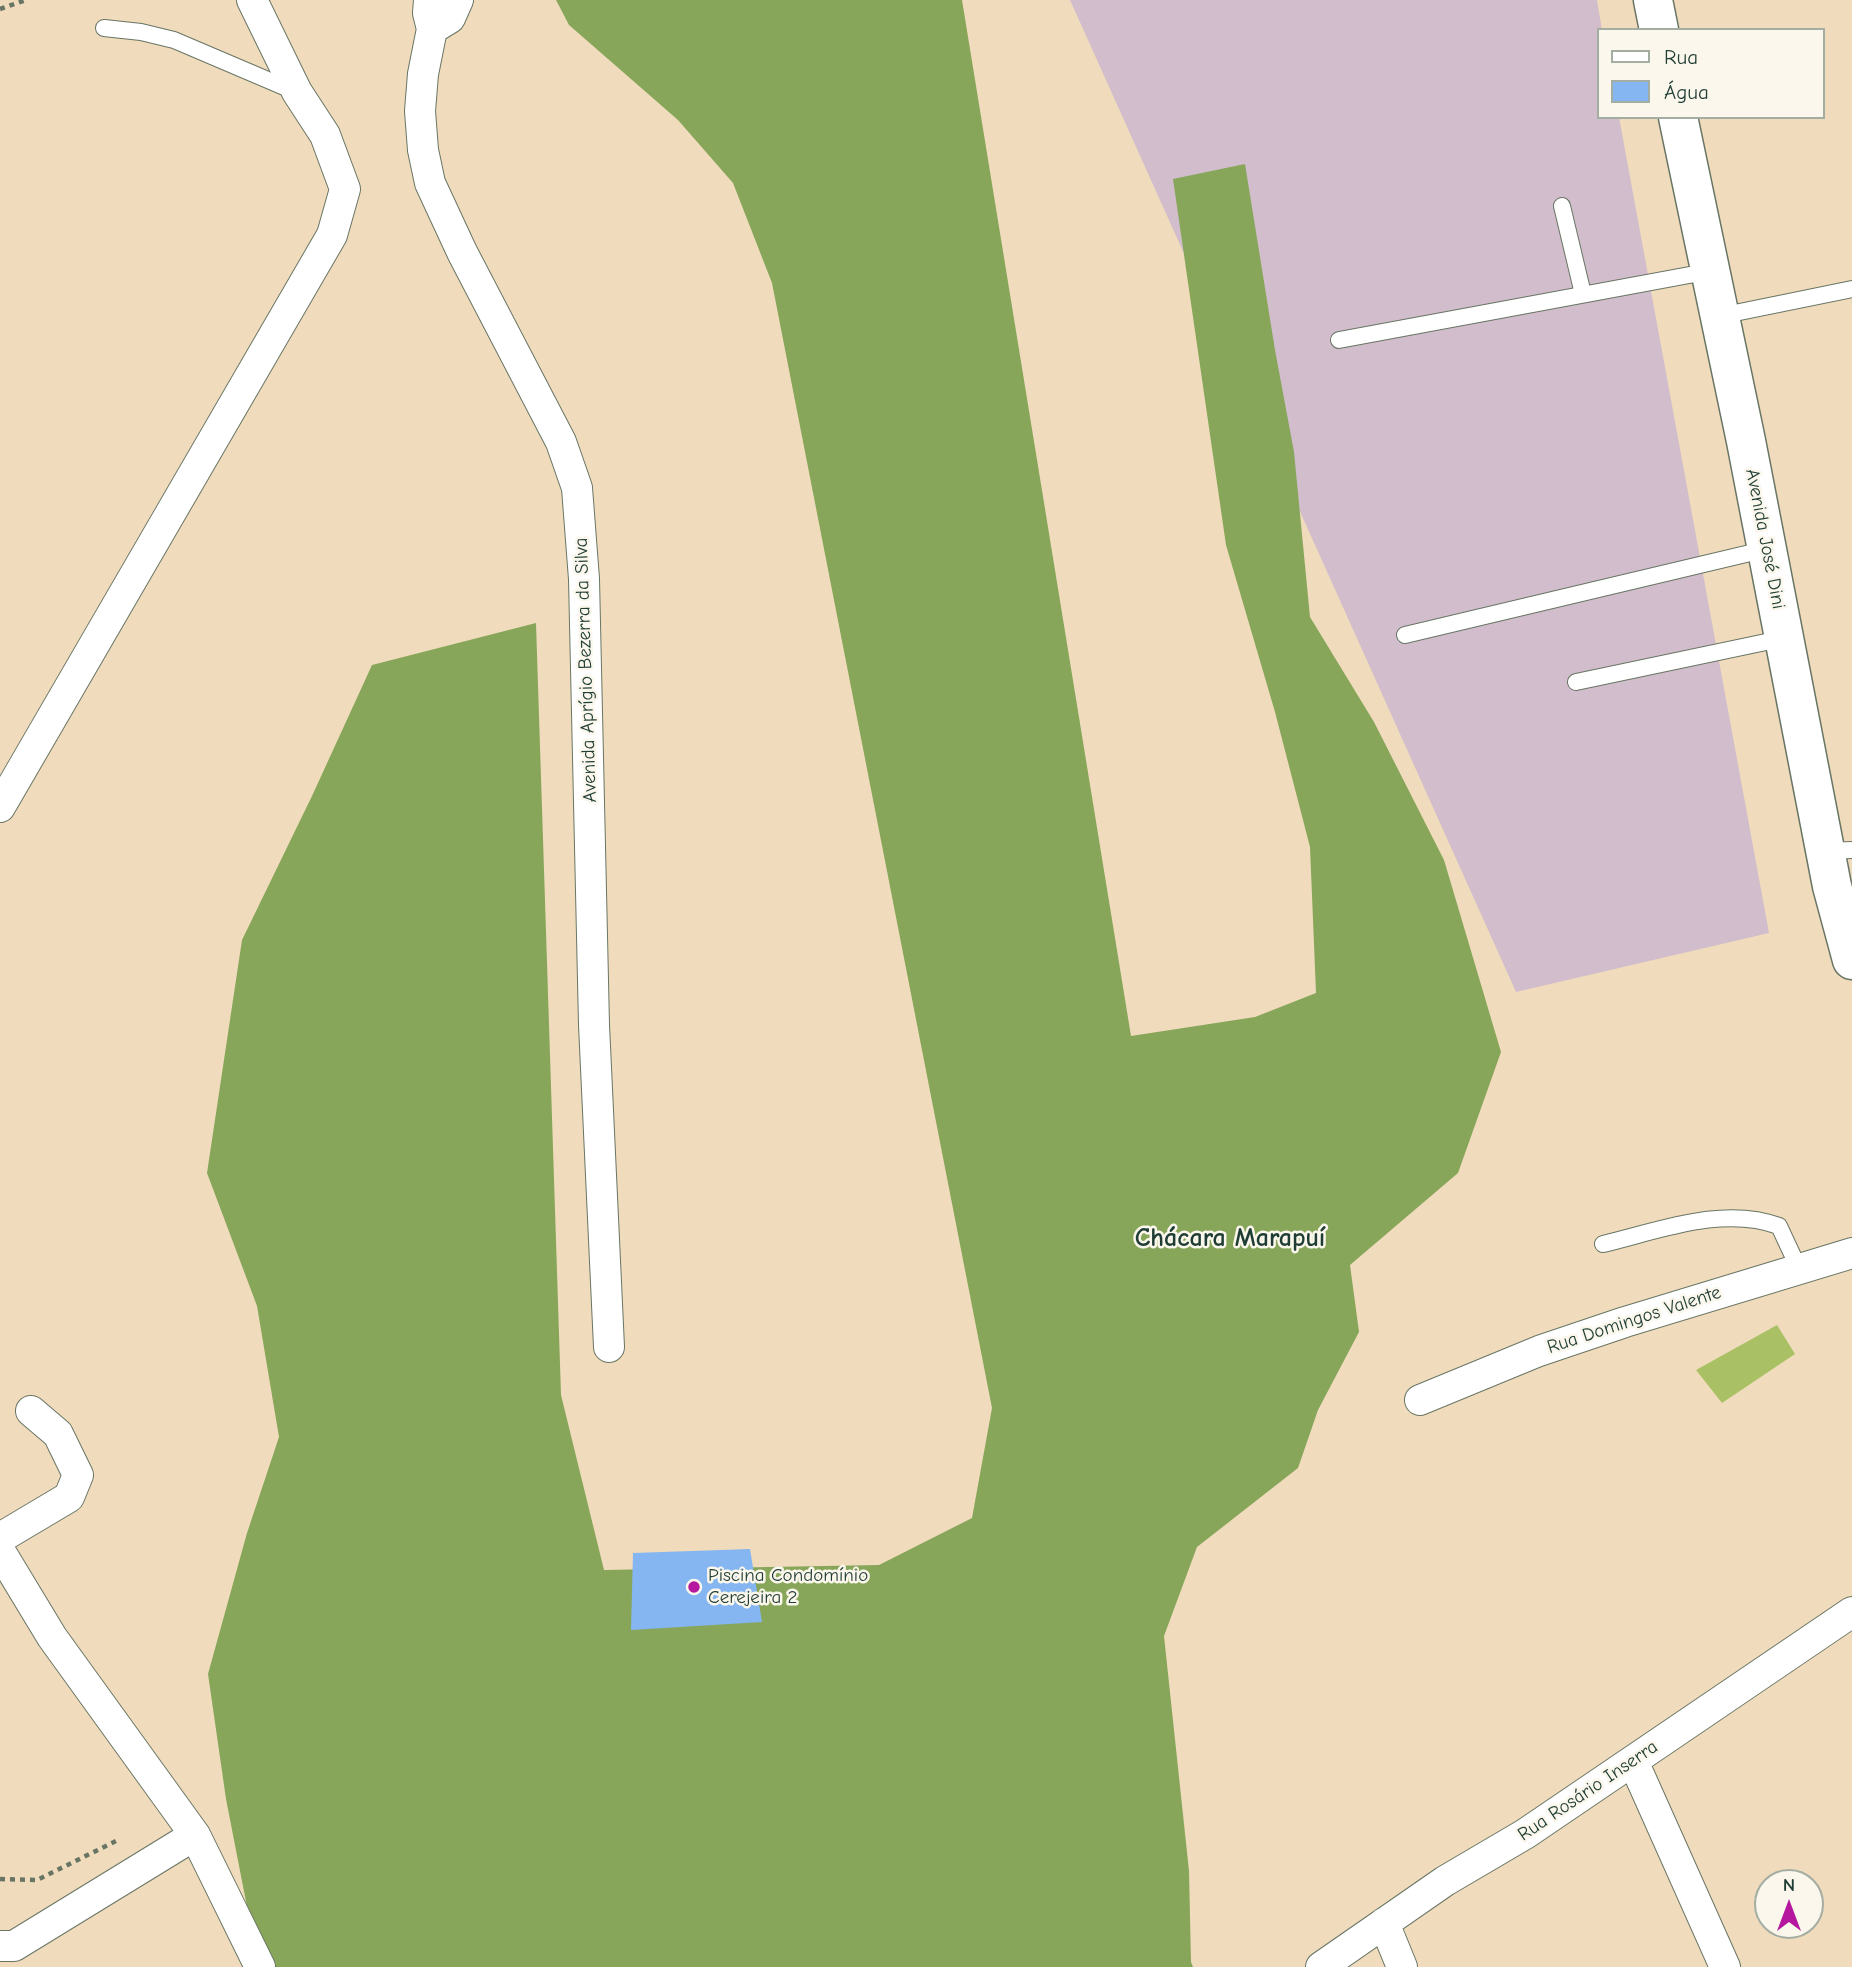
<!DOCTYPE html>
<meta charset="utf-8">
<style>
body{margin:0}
#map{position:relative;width:1852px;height:1967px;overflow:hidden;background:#f0dcbc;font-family:"Comic Neue",sans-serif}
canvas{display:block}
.legend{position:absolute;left:1597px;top:28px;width:228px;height:91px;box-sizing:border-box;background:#fbf7ec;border:2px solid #a3ada2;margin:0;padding:9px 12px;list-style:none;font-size:21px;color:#1f3d34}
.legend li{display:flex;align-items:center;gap:14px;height:35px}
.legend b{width:35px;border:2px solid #a3ada2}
.north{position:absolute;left:1754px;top:1869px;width:70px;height:70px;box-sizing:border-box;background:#fbf7ec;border:2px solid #a3ada2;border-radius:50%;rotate:0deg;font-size:19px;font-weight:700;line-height:28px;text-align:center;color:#1f3d34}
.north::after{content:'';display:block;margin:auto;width:24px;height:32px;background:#b5179e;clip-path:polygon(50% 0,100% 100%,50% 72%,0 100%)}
</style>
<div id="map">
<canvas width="1852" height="1967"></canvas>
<ul class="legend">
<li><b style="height:9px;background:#fff"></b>Rua</li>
<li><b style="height:19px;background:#85b6f1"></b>Água</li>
</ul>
<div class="north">N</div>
</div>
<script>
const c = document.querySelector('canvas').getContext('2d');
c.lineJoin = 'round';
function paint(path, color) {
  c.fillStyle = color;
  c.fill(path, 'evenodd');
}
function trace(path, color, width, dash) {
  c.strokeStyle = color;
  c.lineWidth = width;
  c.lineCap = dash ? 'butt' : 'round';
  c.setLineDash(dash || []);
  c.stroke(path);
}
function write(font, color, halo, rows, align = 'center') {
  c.font = font + ' "Comic Neue",sans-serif';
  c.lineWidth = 5;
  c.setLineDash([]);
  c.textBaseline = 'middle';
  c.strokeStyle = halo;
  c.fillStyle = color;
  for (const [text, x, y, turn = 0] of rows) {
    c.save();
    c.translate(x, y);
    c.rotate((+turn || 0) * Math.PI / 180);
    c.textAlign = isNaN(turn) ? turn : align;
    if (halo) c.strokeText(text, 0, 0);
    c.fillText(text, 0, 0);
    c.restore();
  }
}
paint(new Path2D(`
 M1070 0H1597L1602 30H1598V117H1619L1769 933 1516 992Z`), '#d1bdcb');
paint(new Path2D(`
 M1777 1325 1795 1354 1722 1403 1696 1370Z`), '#aac064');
paint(new Path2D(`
 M556 0H962L1131 1036 1255 1017 1316 993 1310 847 1275 712 1226 545 1173 179 1245 164 1275 350 1294 452 1310 617 1374 722 1444 860 1501 1052 1458 1173 1350 1265 1359 1332 1318 1410 1298 1468 1197 1547 1164 1636 1189 1871 1191 1962 1193 1967H262L257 1958 226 1799 208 1674 247 1533 279 1437 257 1306 207 1173 242 940 312 796 372 665 536 623 561 1395 604 1570 879 1565 972 1518 992 1408 772 283 733 183 678 120 569 25Z`), '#87a65a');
paint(new Path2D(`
 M750 1549 762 1622 631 1630 633 1553Z`), '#85b6f1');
const lane = new Path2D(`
 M104 28 141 32 174 40 296 92
 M1562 206 1583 294
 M1720 316 1852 289
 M1339 340 1711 271
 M1405 635 1767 549
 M1576 682 1785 638
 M1826 851 1852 850
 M1603 1244C1658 1231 1723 1205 1779 1226L1799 1269`);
const street = new Path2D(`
 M429 0 428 13 432 29 423 74 420 111 423 150 430 183 462 252 561 442 577 488 584 579 594 1025 609 1347
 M432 29 450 18 458 0
 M0 807 332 235 345 189 325 135 297 92 252 0
 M1420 1400 1539 1351 1625 1322 1852 1253
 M0 1538 69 1497 78 1475 58 1434 31 1411
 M0 1551 52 1637 195 1835 260 1967
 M1633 1761 1725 1967
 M1384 1923 1402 1967
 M0 1946H14L195 1835
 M1321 1967 1445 1881 1525 1834 1852 1612`);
const secondary = new Path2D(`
 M1653 0 1659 30
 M1678 117 1746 441 1832 886 1852 960`);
trace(lane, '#687564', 18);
trace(street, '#687564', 32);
trace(secondary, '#687564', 41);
trace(new Path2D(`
 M0 9 26 0
 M0 1879 37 1880 116 1841`), '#687564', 4.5, [5, 5]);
trace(lane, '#fff', 16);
trace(street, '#fff', 30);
trace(secondary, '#fff', 38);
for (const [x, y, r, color] of [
 [694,1587,7,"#b5179e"]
]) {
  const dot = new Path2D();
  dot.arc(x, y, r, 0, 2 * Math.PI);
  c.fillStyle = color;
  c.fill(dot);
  trace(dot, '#fbf7ec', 2.5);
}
write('19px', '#1f3d34', '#fbf7ec', [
 ["Avenida José Dini",1765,539,79],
 ["Avenida Aprígio Bezerra da Silva",586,670,-92],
 ["Rua Domingos Valente",1634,1320,-18],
 ["Rua Rosário Inserra",1588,1791,-34]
]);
write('19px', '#1f3d34', '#fbf7ec', [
 ["Piscina Condomínio",708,1576],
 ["Cerejeira 2",708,1598]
], 'left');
write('bold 26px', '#1f3d34', '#fbf7ec', [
 ["Chácara Marapuí",1230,1239]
]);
</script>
